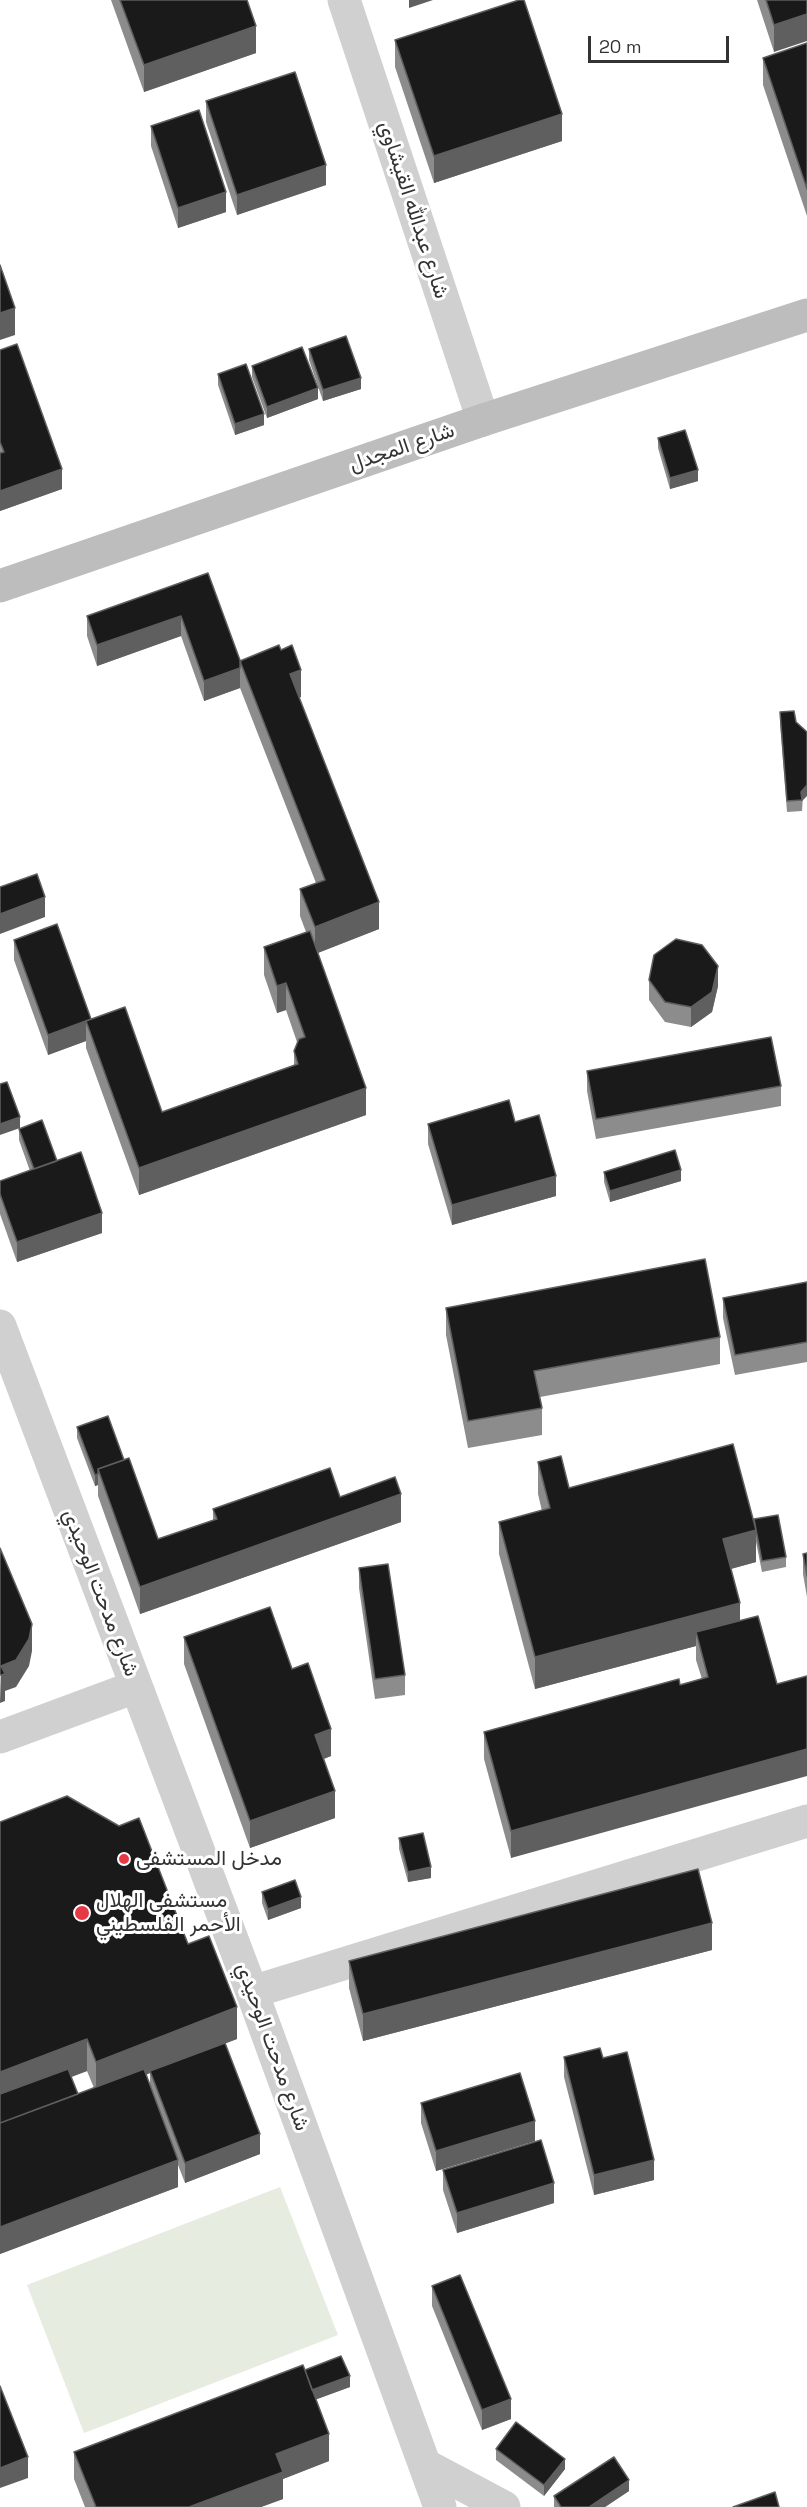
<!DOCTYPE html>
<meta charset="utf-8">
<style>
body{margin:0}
#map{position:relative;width:807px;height:2507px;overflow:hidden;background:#fff;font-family:"Space Grotesk",sans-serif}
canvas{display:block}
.scale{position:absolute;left:588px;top:36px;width:141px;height:27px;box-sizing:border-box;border:3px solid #333;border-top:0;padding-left:8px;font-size:18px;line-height:21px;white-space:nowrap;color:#333;-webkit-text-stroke:4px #fff;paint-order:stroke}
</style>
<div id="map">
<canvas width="807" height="2507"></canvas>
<div class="scale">20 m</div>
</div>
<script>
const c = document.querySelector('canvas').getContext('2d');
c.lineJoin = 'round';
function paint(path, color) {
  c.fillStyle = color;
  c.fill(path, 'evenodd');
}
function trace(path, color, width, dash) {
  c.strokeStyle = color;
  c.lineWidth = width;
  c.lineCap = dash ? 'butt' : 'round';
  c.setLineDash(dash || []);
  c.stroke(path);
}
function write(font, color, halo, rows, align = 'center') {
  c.font = font + ' "Space Grotesk",Vazirmatn,sans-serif';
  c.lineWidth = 6;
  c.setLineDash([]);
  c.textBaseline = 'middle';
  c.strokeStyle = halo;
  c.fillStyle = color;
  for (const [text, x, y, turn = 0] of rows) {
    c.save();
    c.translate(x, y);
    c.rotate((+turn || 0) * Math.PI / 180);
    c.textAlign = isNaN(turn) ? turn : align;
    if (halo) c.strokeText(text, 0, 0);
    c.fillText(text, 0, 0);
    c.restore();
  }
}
paint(new Path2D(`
 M280 2187 338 2335 84 2433 27 2285Z`), '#e6ecdf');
trace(new Path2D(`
 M344 0 483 420
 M0 1326 252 1992 440 2507
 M0 1737 135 1687
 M252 1992 807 1821
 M427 2466 504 2507`), '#d0d0d0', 33);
trace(new Path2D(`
 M0 586 483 420 807 315`), '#bdbdbd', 33);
paint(new Path2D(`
 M111 0H247L256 53 144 92Z
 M757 0H807L774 52Z
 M395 40 562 141 434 183 395 67Z
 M807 43V216L763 85V58Z
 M206 101 326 185 237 215 206 122Z
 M151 126 226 212 178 228 151 146Z
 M309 349 361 389 323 401 309 360Z
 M0 350 62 489 0 511Z
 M252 366 318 399 267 418 252 377Z
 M218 374 264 425 235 435 218 385Z
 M658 438 698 481 670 489 658 448Z
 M208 573 240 661 301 697 299 698 379 929 318 953 366 1115 139 1195 86 1048V1041L48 1055 14 960V940L91 1019 162 1112 294 1065V1051L297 1042 286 1010 277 1013 264 975V947L306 932 300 916V889L316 883 240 688 204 701 181 636 97 666 87 636V616Z
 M780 712 796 722 807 732 802 811 787 812 780 723Z
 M649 980 718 986 712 1012 691 1027 665 1022 649 1000Z
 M587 1071 781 1086V1106L596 1139 587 1091Z
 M515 1122 556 1196 452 1225 428 1144V1124Z
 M19 1129 57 1161 102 1233 17 1262 0 1214V1181L30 1171 19 1140Z
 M604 1172 681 1181 610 1202 604 1182Z
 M807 1282V1362L735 1375 723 1318V1298Z
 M446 1308 720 1337V1364L540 1397 542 1408V1435L468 1448 446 1335Z
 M77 1427 124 1460 158 1539 213 1520V1509L340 1497 401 1522 140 1614 98 1496V1485L95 1486 77 1438Z
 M538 1462 569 1488 754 1522 786 1557V1567L762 1572 756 1542V1562L731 1569 740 1621 777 1684 511 1858 484 1759V1732L702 1679 696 1660V1646L535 1689 499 1554V1522L542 1511 538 1494Z
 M807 1553V1597L803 1574V1554Z
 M359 1568 405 1675V1695L375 1699 359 1588Z
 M184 1637 292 1669 331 1756 324 1759 335 1818 250 1848 184 1664Z
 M0 1822 188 1944 237 2039 225 2043 260 2154 185 2183 178 2165V2187L0 2254ZM87 2071 94 2088 78 2094 71 2077ZM150 2073V2085L146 2075Z
 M399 1838 431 1878 408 1882 399 1849Z
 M262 1892 301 1908 268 1920 262 1903Z
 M712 1950 363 2041 349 1988V1961Z
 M564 2057 603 2058 654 2180 594 2195 564 2077Z
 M421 2103 535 2141 436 2171 421 2123Z
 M443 2170 554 2203 457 2233 443 2190Z
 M432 2286 511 2419 482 2430 432 2306Z
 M305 2370 350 2387 316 2399 329 2461 283 2479V2499L261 2507H85L74 2479V2452Z
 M496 2449 565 2469 544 2496 496 2460Z
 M629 2491 605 2507H554V2496Z`), '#8c8c8c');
paint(new Path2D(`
 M409 0H433L409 8Z
 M807 14V41L774 52V25Z
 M256 26V53L144 92V65Z
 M562 114V141L434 183V156Z
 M326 165V185L237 215V195Z
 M226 192V212L178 228V208Z
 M15 308V335L0 340V313Z
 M361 378V389L323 401V390Z
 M318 388V399L267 418V407Z
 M264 414V425L235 435V424Z
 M62 469V489L0 511V491Z
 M698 470V481L670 489V478Z
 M181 616V636L97 666V645Z
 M240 668V688L204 701V681Z
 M301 670V697L290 701V674Z
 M807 785V796L802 801 801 792Z
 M45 897V917L0 934V914Z
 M379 902V929L315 954V927Z
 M718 966V986L712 1012 691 1027V1007Z
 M286 983V1010L277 1013V986Z
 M86 1021V1041L48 1055V1035Z
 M366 1088V1115L139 1195V1168Z
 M20 1117V1128L0 1135V1124Z
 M681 1170V1181L610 1202V1191Z
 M556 1176V1196L452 1225V1205Z
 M102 1213V1233L17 1262V1242Z
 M98 1474V1485L95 1486V1475Z
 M401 1494V1522L140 1614V1587Z
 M756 1530V1562L723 1571V1539Z
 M740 1603V1635L696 1632V1646L535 1689V1657Z
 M32 1624V1651L29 1666 16 1687 5 1691V1701L0 1703 1 1666Z
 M331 1729V1756L315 1762V1735Z
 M807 1749V1776L511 1858V1831Z
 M335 1791V1818L250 1848V1821Z
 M431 1867V1878L408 1882V1872Z
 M301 1897V1908L268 1920V1909Z
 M712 1923V1950L363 2041V2014Z
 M237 2007V2039L150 2073V2071V2073L96 2094V2062Z
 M87 2039V2071L0 2104V2072Z
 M535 2121V2141L436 2171V2151Z
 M260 2134V2154L185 2183V2163Z
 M178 2160V2187L0 2254V2227Z
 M654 2160V2180L594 2195V2175Z
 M554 2183V2203L457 2233V2213Z
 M350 2376V2387L312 2401V2390Z
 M511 2399V2419L482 2430V2410Z
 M329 2434V2461L283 2479V2499L261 2507H189L276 2454Z
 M28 2457V2478L0 2488V2468Z
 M565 2459V2469L544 2496V2485Z
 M629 2480V2491L605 2507H589Z`), '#5f5f5f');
const building = new Path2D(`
 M120 0H247L256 26 144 65Z
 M519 0H524L562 114 434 156 395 40Z
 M766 0H807V14L774 25Z
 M807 43V189L763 58Z
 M295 72 326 165 237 195 206 101Z
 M199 110 226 192 178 208 151 126Z
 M0 265 15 308 0 313Z
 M346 336 361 378 323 390 309 349Z
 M17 344 62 469 0 491V453L4 452 0 442V350Z
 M302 347 318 388 267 407 252 366Z
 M246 364 264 414 235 424 218 374Z
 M685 430 698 470 670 478 658 438Z
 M208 573 241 663 240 661V668L204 681 181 616 97 645 87 616Z
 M279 645 281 650 292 645 301 670 290 674 379 902 315 927 300 889 325 880 240 661Z
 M794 711 796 722 807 732V785L801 792 802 800 787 801 780 712Z
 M37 874 45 897 0 914V887Z
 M57 924 91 1019 48 1035 14 940Z
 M310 931 366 1088 139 1168 86 1021 125 1007 162 1112 298 1064 294 1051 299 1039 305 1037 286 983 277 986 264 947Z
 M676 939 702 945 718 966 712 992 691 1007 665 1002 649 980 654 955Z
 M771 1037 781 1086 596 1119 587 1071Z
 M7 1082 20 1117 0 1124V1084Z
 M509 1100 515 1122 539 1115 556 1176 452 1205 428 1124Z
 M42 1120 57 1161 34 1169 19 1129Z
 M675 1150 681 1170 610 1191 604 1172Z
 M81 1152 102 1213 17 1242 0 1194V1181Z
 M705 1259 720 1337 534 1371 542 1408 468 1421 446 1308Z
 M807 1282V1342L735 1355 723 1298Z
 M108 1416 124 1460 98 1469V1474L95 1475 77 1427Z
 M733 1444 756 1530 723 1539 740 1603 535 1657 499 1522 550 1508 538 1462 561 1456 569 1488Z
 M129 1458 158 1539 217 1519 213 1509 330 1468 340 1497 395 1477 401 1494 140 1587 98 1469Z
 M778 1515 786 1557 762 1561 754 1519Z
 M0 1548 32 1624 29 1639 16 1660 1 1666 5 1674 0 1675Z
 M807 1553V1576L803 1554Z
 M388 1564 405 1675 375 1679 359 1568Z
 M270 1607 292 1669 308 1663 331 1729 315 1735 335 1791 250 1821 184 1637Z
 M758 1616 777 1684 807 1676V1749L511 1831 484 1732 679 1679 680 1685 708 1677 696 1632Z
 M67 1796 119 1826 139 1818 188 1944 209 1936 237 2007 96 2062 87 2039 0 2072V1822Z
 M423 1833 431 1867 408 1872 399 1838Z
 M698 1869 712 1923 363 2014 349 1961Z
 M295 1880 301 1897 268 1909 262 1892Z
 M225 2043 260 2134 185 2163 150 2071Z
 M600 2048 603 2058 627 2052 654 2160 594 2175 564 2057Z
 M68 2069 78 2094 0 2123V2094Z
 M144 2069 178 2160 0 2227V2123Z
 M520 2073 535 2121 436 2151 421 2103Z
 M541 2140 554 2183 457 2213 443 2170Z
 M460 2275 511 2399 482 2410 432 2286Z
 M341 2356 350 2376 312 2390 305 2370Z
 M303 2365 329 2434 276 2454 283 2472 189 2507H96L74 2452Z
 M0 2386 28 2457 0 2468Z
 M516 2422 565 2459 544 2485 496 2449Z
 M614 2457 629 2480 589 2507H561L554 2496Z
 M775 2492 779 2507H733Z`);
paint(building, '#1a1a1a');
trace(building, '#5f5f5f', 1.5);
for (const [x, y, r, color] of [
 [124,1859,6,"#e63946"],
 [82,1913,8,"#e63946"]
]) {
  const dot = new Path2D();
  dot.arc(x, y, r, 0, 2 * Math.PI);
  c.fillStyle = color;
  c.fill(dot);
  trace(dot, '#fff', 2);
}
write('21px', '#333', '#fff', [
 ["شارع عبدالله القيشاوي",413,210,72],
 ["شارع المجدل",402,448,-19],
 ["شارع مدحت الوحيدي",100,1593,69],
 ["شارع مدحت الوحيدي",272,2047,70]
]);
write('21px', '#333', '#fff', [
 ["مدخل المستشفى",136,1859],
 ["مستشفى الهلال",96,1901],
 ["الأحمر الفلسطيني",96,1925]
], 'left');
</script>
